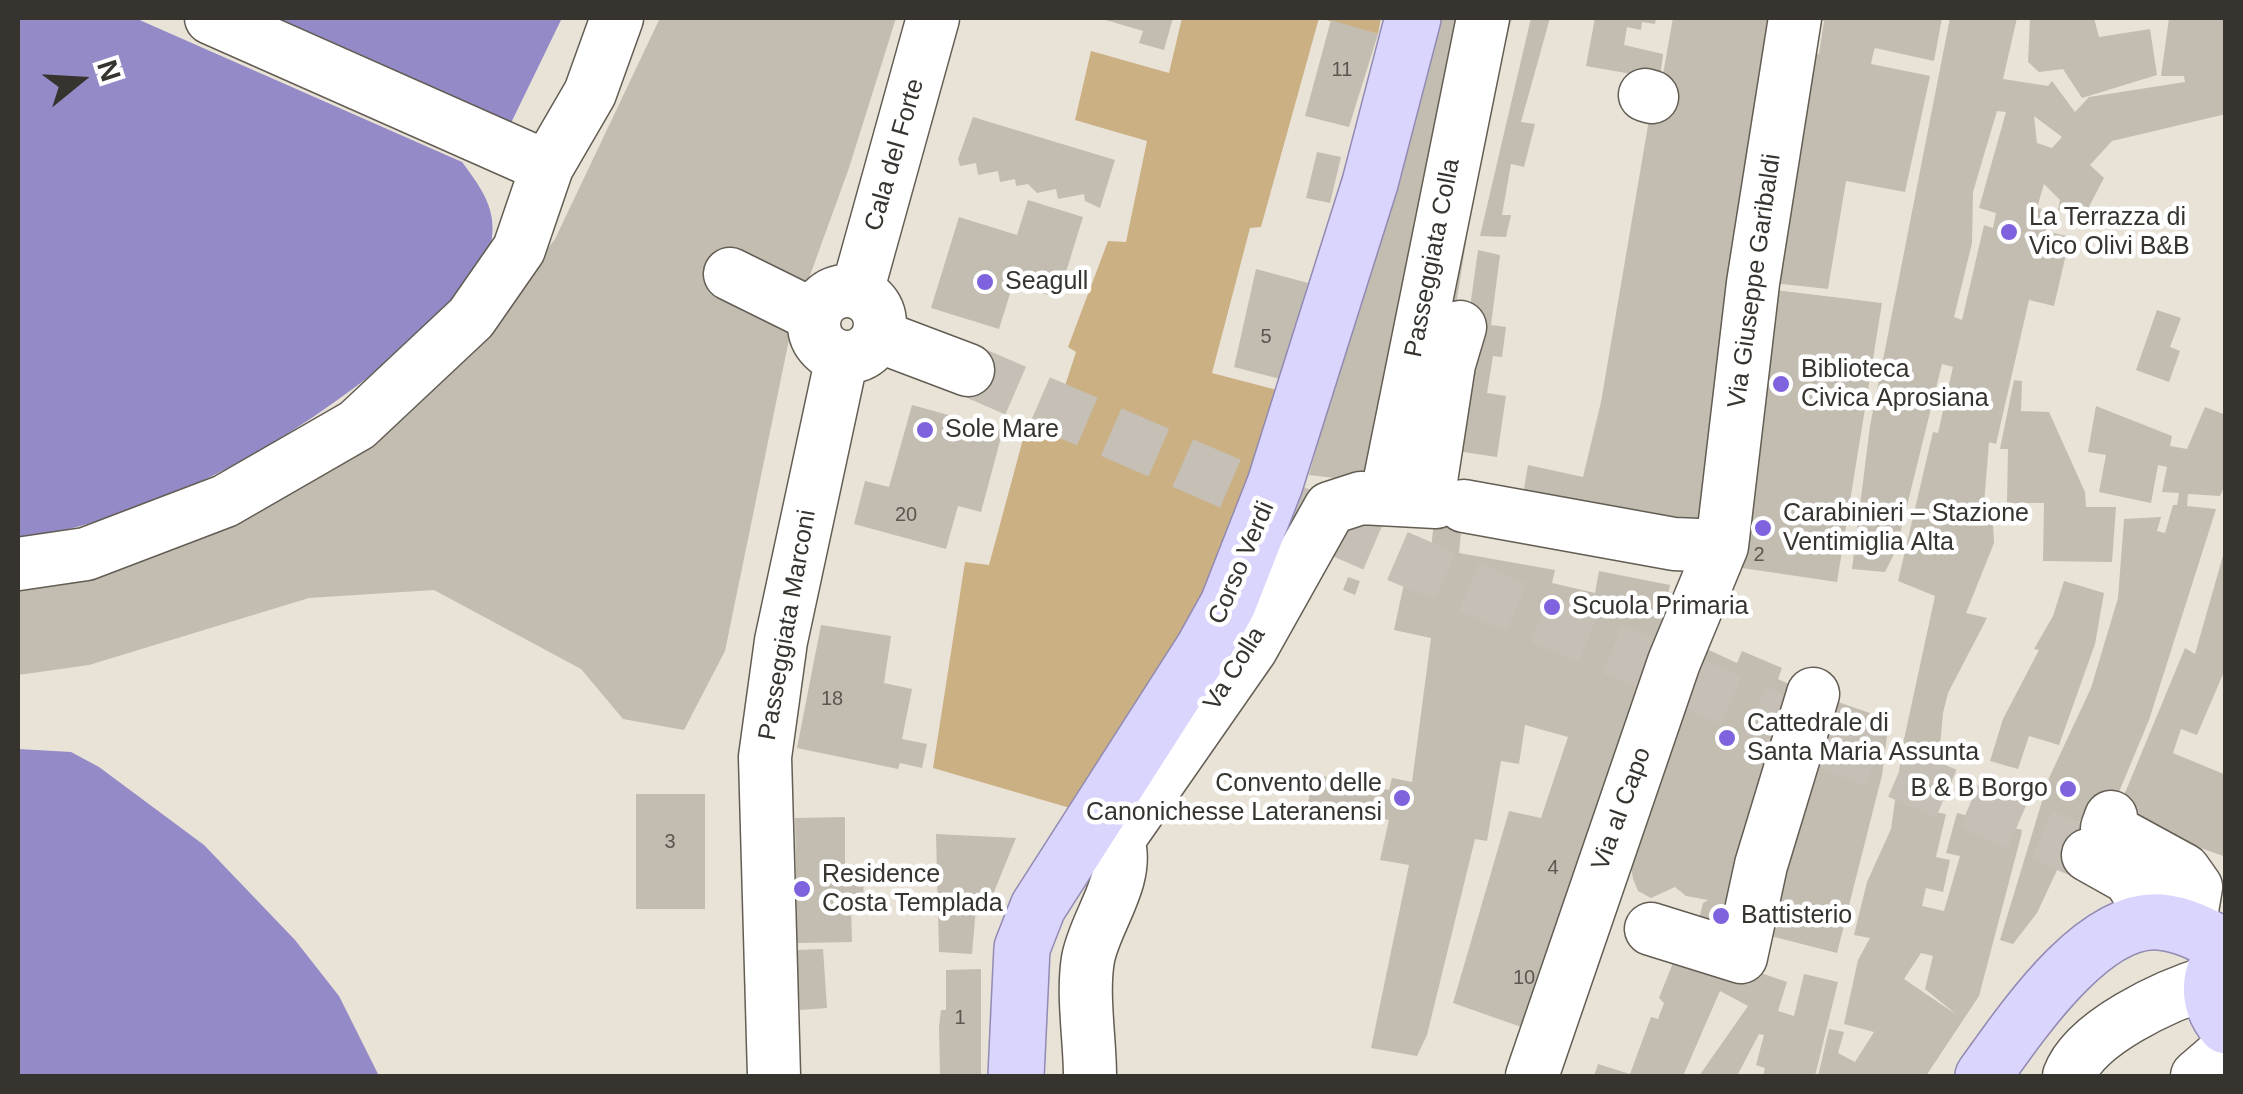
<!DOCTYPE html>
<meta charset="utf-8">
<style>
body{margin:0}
#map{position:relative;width:2243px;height:1094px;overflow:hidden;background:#e9e2d7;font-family:Arial,sans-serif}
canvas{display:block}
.frame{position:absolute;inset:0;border:20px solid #373430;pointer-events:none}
.north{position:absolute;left:30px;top:30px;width:100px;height:100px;-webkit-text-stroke:8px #fff;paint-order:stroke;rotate:72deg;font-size:28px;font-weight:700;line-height:40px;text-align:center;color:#373430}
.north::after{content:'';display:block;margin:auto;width:35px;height:45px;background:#373430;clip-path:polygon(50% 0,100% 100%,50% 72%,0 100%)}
</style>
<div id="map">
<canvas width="2243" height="1094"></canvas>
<div class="frame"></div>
<div class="north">N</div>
</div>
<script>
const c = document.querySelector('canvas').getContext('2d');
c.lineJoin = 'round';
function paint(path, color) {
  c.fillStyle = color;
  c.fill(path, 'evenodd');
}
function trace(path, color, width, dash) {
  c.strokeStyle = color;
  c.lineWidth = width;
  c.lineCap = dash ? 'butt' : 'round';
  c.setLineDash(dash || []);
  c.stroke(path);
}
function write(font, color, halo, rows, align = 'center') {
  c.font = font + ' Arial,sans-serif';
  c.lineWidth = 9;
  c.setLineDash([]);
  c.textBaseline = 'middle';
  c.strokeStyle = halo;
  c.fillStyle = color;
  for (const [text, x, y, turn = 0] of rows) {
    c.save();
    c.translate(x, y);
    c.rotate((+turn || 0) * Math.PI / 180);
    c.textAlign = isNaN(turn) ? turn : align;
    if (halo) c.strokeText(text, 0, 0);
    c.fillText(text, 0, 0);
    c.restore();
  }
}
paint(new Path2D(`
 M1182 18H1381L1378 34 1319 18 1261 227 1250 228 1212 373 1277 390 1216 575 1077 810 933 768 965 562 989 565 1026 428 1049 435 1076 352 1068 347 1108 241 1126 242 1147 141 1075 120 1091 51 1169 73Z`), '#cbb084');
paint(new Path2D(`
 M18 18H135L462 162C481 188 498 209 491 244 481 288 434 323 400 352 285 446 165 514 18 540Z
 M260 18H562L510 125Z
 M18 749 71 752 99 767 204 845 295 940 339 996 379 1076H18Z`), '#938ac7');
paint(new Path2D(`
 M660 18H896L849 168 792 325 725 651 684 730 623 719 581 669 434 590 309 598 89 665 18 675V580L468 352 555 239Z
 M1099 18H1173L1164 50 1139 43 1143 31Z
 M1433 18H1512L1487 109 1427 489 1309 475Z
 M1531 18H1550L1521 122 1535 124 1524 167 1511 164 1502 215H1511L1506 237 1480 236Z
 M1595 18H1656L1655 24 1642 22 1641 30 1627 27 1624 45 1663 54 1660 79 1586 66Z
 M1673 18H1777L1700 532 1520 513 1528 465 1583 477 1601 402 1654 90 1660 91Z
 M1815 18H1942L1934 61 1875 48 1873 54 1871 64 1930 76 1905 192 1846 181 1828 289 1764 282 1807 51 1819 54 1824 21Z
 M1950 18H2017L2003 79 2048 86 2052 81 2075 112 2089 97 2185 82 2184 76H2161L2169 18H2226V114L2112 141 2090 165 2104 178 2082 220 2058 210 2060 200 2044 184 2037 208 2050 211 2046 231 2070 237 2054 306 2029 300 1996 444 1989 442 1984 504 1992 506 1994 543 1966 613 1987 618 1948 693 1943 713 1934 812 1946 814 1936 857 1950 860 1943 892 1926 888 1922 906 1944 911 1960 856 1946 853 1957 813 2022 830 2021 836 1979 996 1926 1076H1818L1829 1029 1844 1032 1838 1053 1855 1062 1874 1032 1844 1024 1858 960 1870 938 1854 935 1867 882 1891 829 1903 744 1935 596 1898 581 1933 432 1938 433 1953 367 1942 364 1896 550 1885 572 1852 569 1870 426ZM1997 111 2006 112 1979 208 1996 213 1993 228 1984 225 1962 320 1954 317 1972 243 1973 192ZM2034 116 2062 137 2052 148 2037 143ZM1921 953 1933 956 1925 989 1957 1015 1904 979Z
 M2030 18H2094L2099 37 2150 29 2157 75 2082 98 2063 69 2039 72 2028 62Z
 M1331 20 1378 34 1349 127 1305 116Z
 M973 117 1115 160 1100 208 1085 201 1084 194 1058 199 1056 189 1037 193 1028 184 1016 186 1015 179 1000 182 998 171 978 175 976 163 960 166 958 159Z
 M1317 152 1341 157 1330 203 1306 198Z
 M1028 200 1083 217 1058 298 1013 284 999 329 931 308 959 217 1017 235Z
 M1478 250 1500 255 1491 325 1506 327 1502 357 1493 356 1487 393 1506 396 1497 457 1450 450Z
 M1256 269 1308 283 1280 379 1234 367Z
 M1775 290 1882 303 1837 582 1742 568Z
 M2157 310 2181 318 2170 347 2180 351 2169 382 2136 370Z
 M2014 380 2022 381 2021 411 2049 412 2085 492 2086 507H2116L2112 562 2043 561 2044 503H2007L2008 449H2000Z
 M912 405 1003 430 981 512 958 506 946 549 854 524 865 481 889 487Z
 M2096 406 2172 436 2170 446 2187 449 2205 407 2226 415V483L2220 496 2188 494 2187 506 2216 509 2149 720 2109 816 2086 808 2037 913 2013 944 2000 940 2049 778 2091 688 2118 598 2124 519 2161 517 2157 531 2165 533 2173 505H2177L2179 493 2162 492 2167 467 2158 465 2151 503 2099 492 2106 455 2088 452Z
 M1465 490 1459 553 1555 570 1552 583 1595 593 1599 571 1670 585 1649 682 1527 1029 1453 1003 1509 811 1541 818 1568 737 1525 725 1519 764 1501 761 1487 841 1475 839 1427 1035 1417 1056 1371 1048 1409 865 1380 860 1389 820 1308 803 1314 774 1389 790 1392 778 1412 782 1431 638 1394 630 1412 546 1431 549 1436 502Z
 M2224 552 2226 667 2197 735 2181 729 2173 753 2226 775V857L2115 817 2185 648 2195 654Z
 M1348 577 1360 581 1355 595 1343 590Z
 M2064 581 2104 593 2095 644 2059 745 2029 736 2018 769 1990 761 2003 719 2039 650 2034 649 2053 616Z
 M821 625 891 636 884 683 912 689 902 739 927 744 922 768 900 763 898 769 797 748Z
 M1698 645 1737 663 1742 651 1782 668 1778 679 1808 693 1740 928 1699 919 1703 903 1708 900 1686 896 1675 887 1651 898 1638 891 1633 879 1631 865Z
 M1818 695 1887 719 1888 728 1882 775 1837 953 1755 932Z
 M636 794H705V909H636Z
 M845 817V874H863L864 908H851L852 942 797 943 795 818Z
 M936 834 1016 838 987 909 976 907 972 954 939 952Z
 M1680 945 1787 982 1778 1011 1794 1016 1804 974 1838 982 1815 1076H1763L1765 1068 1756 1065 1764 1035 1759 1034 1737 1076H1699L1748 1006 1720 991 1683 1076H1594L1598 1064 1630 1074 1651 1017 1658 1019 1664 1003 1659 998Z
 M823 949 827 1008 800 1010 796 950Z
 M981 969V1076H940L939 1027 941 1010H946V970Z`), '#c3bcb1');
trace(new Path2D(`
 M968 370 2088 855`), '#c5bfb6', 52, [52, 26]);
const minor = new Path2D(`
 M211 18 547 167
 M1645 95 1652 97
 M730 274 815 316
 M814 324a33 33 0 1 1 66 0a33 33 0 1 1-66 0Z
 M857 292 933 18
 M878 336 968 370
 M1386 499 1483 18
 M1428 500 1449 364 1460 327
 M1464 506 1674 544 1722 546
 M18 564 86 554 225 501 357 425 471 318 519 249 547 167 590 93 617 18
 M2111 817 2107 828 2184 870 2196 887 2189 928
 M1080 843 1118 840 1251 649 1330 508 1361 498 1436 502
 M2088 855 2129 878 2157 921
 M1651 929 1741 957 1761 865 1813 694
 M774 1076 765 757 781 641 842 357
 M1090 1076C1090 1040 1082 995 1088 959 1095 921 1131 879 1118 840
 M1532 1076 1674 662 1722 546 1753 283 1795 18
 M2069 1076C2085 1032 2167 995 2210 982
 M2197 1076 2226 1051`);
const major = new Path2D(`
 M2226 950C2207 976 2206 1001 2226 1026
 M1016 1076 1022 948 1038 907 1203 649 1228 604 1275 484 1370 183 1413 18
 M1983 1076C2018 1028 2091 916 2160 922 2184 924 2205 936 2226 947`);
trace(minor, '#635d54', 55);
trace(major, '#918ab3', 58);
trace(minor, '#fff', 52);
trace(major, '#dad5fc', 55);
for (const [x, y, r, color] of [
 [2009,232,10,"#7f62dd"],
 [985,282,10,"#7f62dd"],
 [1781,384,10,"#7f62dd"],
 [925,430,10,"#7f62dd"],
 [1763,528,10,"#7f62dd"],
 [1552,607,10,"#7f62dd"],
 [1727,738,10,"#7f62dd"],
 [2068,789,10,"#7f62dd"],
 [1402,798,10,"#7f62dd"],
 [802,889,10,"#7f62dd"],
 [1721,916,10,"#7f62dd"]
]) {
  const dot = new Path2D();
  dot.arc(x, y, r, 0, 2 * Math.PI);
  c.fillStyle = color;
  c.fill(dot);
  trace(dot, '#fff', 4);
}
write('20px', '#5a5650', null, [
 ["11",1342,70],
 ["5",1266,337],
 ["20",906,515],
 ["2",1759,555],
 ["18",832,699],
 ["3",670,842],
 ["4",1553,868],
 ["10",1524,978],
 ["1",960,1018]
]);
write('25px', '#373430', '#fff', [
 ["Cala del Forte",895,155,-74],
 ["Passeggiata Colla",1433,258,-79],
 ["Via Giuseppe Garibaldi",1755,281,-82],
 ["Corso Verdi",1242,563,-67],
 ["Passeggiata Marconi",788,625,-80],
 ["Va Colla",1235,669,-58],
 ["Via al Capo",1622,809,-70]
]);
write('25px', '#373430', '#fff', [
 ["La Terrazza di",2029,218],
 ["Vico Olivi B&B",2029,247],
 ["Seagull",1005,282],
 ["Biblioteca",1801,370],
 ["Civica Aprosiana",1801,399],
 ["Sole Mare",945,430],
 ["Carabinieri – Stazione",1783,514],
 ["Ventimiglia Alta",1783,543],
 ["Scuola Primaria",1572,607],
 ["Cattedrale di",1747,724],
 ["Santa Maria Assunta",1747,753],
 ["Convento delle",1382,784,"right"],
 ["Canonichesse Lateranensi",1382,813,"right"],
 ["B & B Borgo",2048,789,"right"],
 ["Residence",822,875],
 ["Costa Templada",822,904],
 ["Battisterio",1741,916]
], 'left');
</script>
